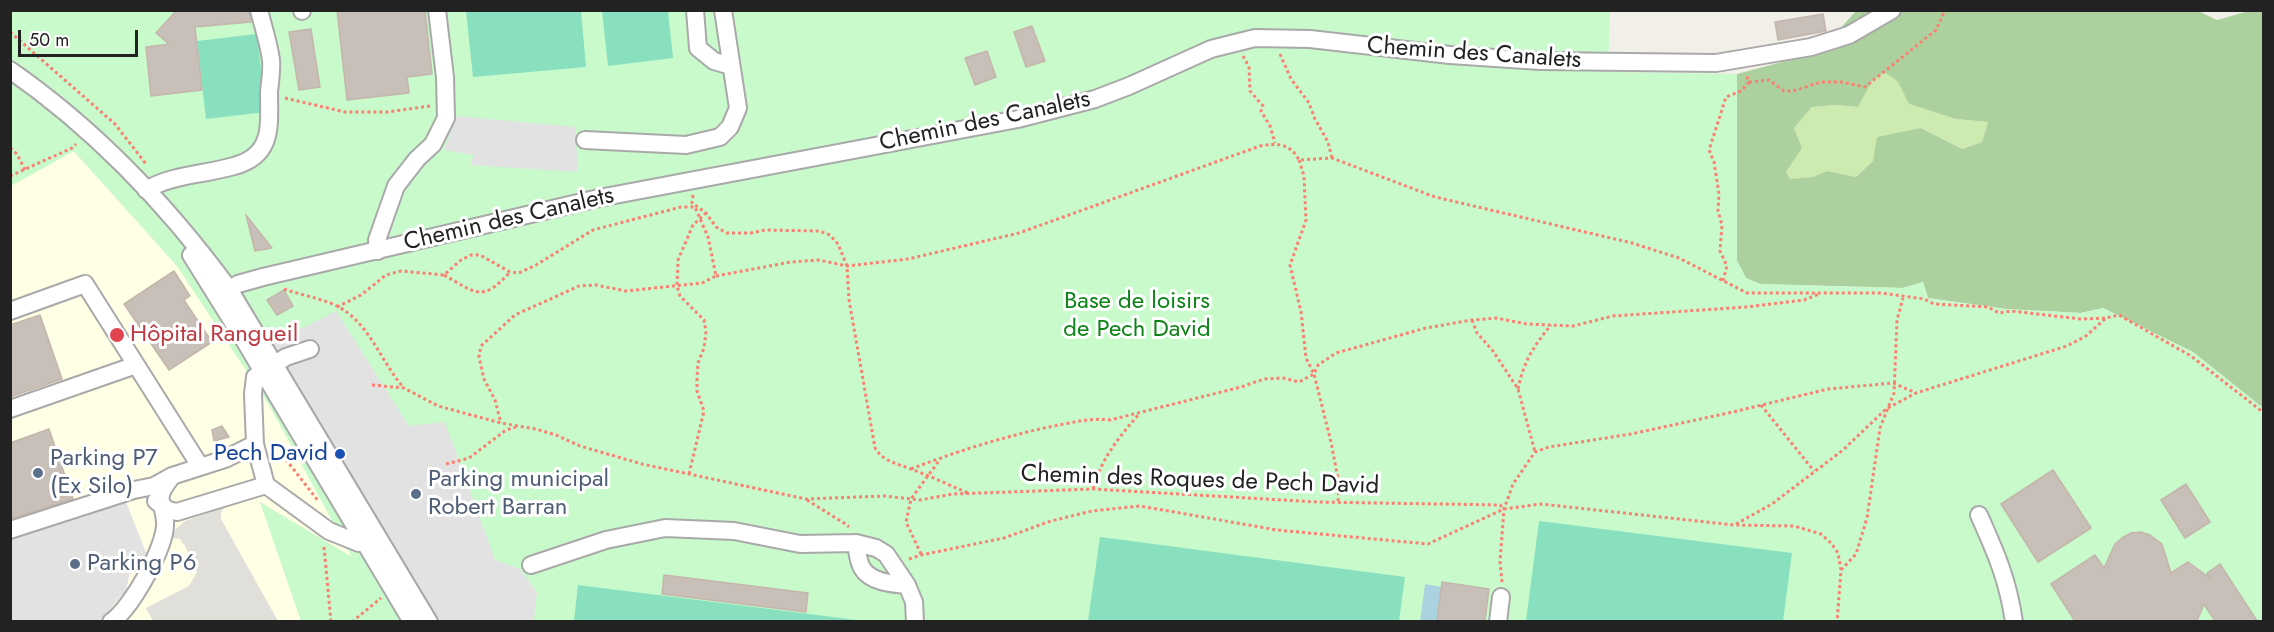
<!DOCTYPE html>
<meta charset="utf-8">
<style>
body{margin:0}
#map{position:relative;width:2274px;height:632px;overflow:hidden;background:#f2efe9;font-family:Jost,sans-serif}
canvas{display:block}
.frame{position:absolute;inset:0;border:12px solid #222;pointer-events:none}
.scale{position:absolute;left:18px;top:30px;width:120px;height:27px;box-sizing:border-box;border:3px solid #222;border-top:0;padding-left:8px;font-size:18px;line-height:21px;white-space:nowrap;color:#222;-webkit-text-stroke:4px #fff;paint-order:stroke}
</style>
<div id="map">
<canvas width="2274" height="632"></canvas>
<div class="frame"></div>
<div class="scale">50 m</div>
</div>
<script>
const c = document.querySelector('canvas').getContext('2d');
c.lineJoin = 'round';
function paint(path, color) {
  c.fillStyle = color;
  c.fill(path, 'evenodd');
}
function trace(path, color, width, dash) {
  c.strokeStyle = color;
  c.lineWidth = width;
  c.lineCap = dash ? 'butt' : 'round';
  c.setLineDash(dash || []);
  c.stroke(path);
}
function write(font, color, halo, rows, align = 'center') {
  c.font = font + ' Jost,sans-serif';
  c.lineWidth = 6;
  c.setLineDash([]);
  c.textBaseline = 'middle';
  c.strokeStyle = halo;
  c.fillStyle = color;
  for (const [text, x, y, turn = 0] of rows) {
    c.save();
    c.translate(x, y);
    c.rotate((+turn || 0) * Math.PI / 180);
    c.textAlign = isNaN(turn) ? turn : align;
    if (halo) c.strokeText(text, 0, 0);
    c.fillText(text, 0, 0);
    c.restore();
  }
}
paint(new Path2D(`
 M73 151 177 266 269 405 353 559 260 502 301 621H11L10 186Z`), '#ffffe5');
paint(new Path2D(`
 M225 507 221 513V519L278 621H153L146 608 189 586 197 572 185 546 180 539 171 538 174 531 185 521Z`), '#e1dfda');
paint(new Path2D(`
 M1886 72 1898 82 1909 104 1956 119 1988 122 1982 142 1962 149 1921 128 1873 161 1856 177 1827 171 1813 177 1790 180 1786 172 1802 148 1794 128 1812 107 1836 105 1857 107 1872 81Z`), '#cdebb0');
paint(new Path2D(`
 M2196 10 2217 20 2249 11H2263V408L2193 352 2103 308 2081 313 2006 309 1928 298 1923 282 1903 288 1760 284 1746 278 1737 261V74L1819 52 1856 11ZM1885 72 1898 82 1909 104 1956 119 1988 122 1982 142 1962 149 1921 128 1877 137 1873 161 1856 177 1827 171 1813 177 1790 179 1786 172 1802 148 1794 128 1812 107 1836 105 1858 107 1872 81Z`), '#add19e');
paint(new Path2D(`
 M11 11H1610L1608 72 1737 74V261L1746 278 1760 284 1903 288 1923 282 1928 298 2006 309 2081 313 2103 308 2193 352 2263 408V621H301L260 502 352 557 269 405 177 266 74 151 11 186Z`), '#c8facc');
paint(new Path2D(`
 M466 11H581L586 67 473 77Z
 M602 11H668L673 58 608 66Z
 M257 34 266 112 206 119 197 41Z
 M1539 521 1792 553 1783 621H1526Z
 M1100 537 1405 577 1399 621H1088Z
 M578 585 865 621H574Z`), '#88e0be');
paint(new Path2D(`
 M457 116 575 127 578 172 470 165 474 155 444 150Z
 M336 311 409 426 445 422 495 560 520 569 537 592 534 621H437L271 344Z
 M126 502 147 555 130 572 126 590 102 619 96 622 11 621 10 539Z`), '#e2e2e2');
paint(new Path2D(`
 M1425 584 1442 587 1437 621 1420 622Z`), '#aad3df');
const building = new Path2D(`
 M177 10H249L251 22 195 27 202 90 151 96 146 47 169 44 156 33Z
 M337 10H425L432 74 407 77 409 93 347 100Z
 M1823 14 1826 31 1778 40 1775 22Z
 M1032 26 1045 61 1026 67 1014 32Z
 M311 29 320 87 299 90 289 32Z
 M987 51 996 77 975 85 965 58Z
 M246 215 272 248 255 251Z
 M174 271 190 296 184 300 212 342 169 370 124 304Z
 M284 290 293 306 277 315 267 300Z
 M40 315 62 379 10 397V325Z
 M222 426 229 437 214 441 212 430Z
 M49 429 73 499 10 519V443Z
 M2053 470 2091 528 2038 562 2001 504Z
 M2186 484 2210 522 2185 538 2161 500Z
 M2141 532 2150 535 2162 544 2171 573 2188 562 2210 578 2207 573 2220 564 2257 621H2215L2204 604 2197 621H2075L2051 584 2095 555 2104 568 2115 544 2122 538 2131 533Z
 M664 575 808 593 806 612 662 594Z
 M1442 582 1489 589 1485 621H1437Z`);
paint(building, '#c7bfb8');
trace(building, '#c4b6ab', 1.5);
const minor = new Path2D(`
 M695 10 698 48 714 61 731 66
 M302 11V10
 M10 70C95 129 168 206 229 289L429 622
 M585 140 686 145 720 137 730 127 738 108 723 10
 M146 190C173 174 204 175 234 166 274 155 269 126 269 92 270 82 272 70 271 60 269 44 263 26 259 10
 M378 251 377 240 396 186 417 159 433 144 446 118 445 77 437 10
 M191 255 244 340 412 622
 M217 295 238 284 263 277 599 198 1018 119 1095 99 1129 86 1211 49 1255 38 1310 39 1450 55 1540 61 1716 63 1811 47 1849 35 1892 10
 M10 311 85 284 200 466
 M310 349 286 357 255 377 253 394 255 444 266 485 329 531 359 543 370 538
 M10 409 136 365
 M156 501 168 510 177 512 266 485
 M1979 515C1996 553 2008 580 2014 622
 M10 530 134 490 154 486 172 476 225 459 255 444
 M856 543C857 550 858 561 862 568 870 582 892 584 907 585
 M531 565 606 540 665 528 734 531 800 544 856 543 876 548 886 554 907 585 914 602 915 622
 M111 622C131 609 167 545 165 522 164 500 153 501 170 479
 M1498 622 1501 597`);
trace(minor, '#a9a9a9', 20);
trace(new Path2D(`
 M10 32 115 124 146 164
 M1280 54 1291 79 1309 103 1315 119 1328 142 1332 158
 M1243 56 1249 67 1250 91 1263 106 1261 111 1270 126 1275 143
 M1749 82 1769 80 1784 91H1793L1821 82H1841L1865 87 1936 30 1945 10
 M285 98 345 112H387L430 106
 M10 148 17 154 25 170
 M1299 160 1304 176 1306 220 1290 265 1301 312 1306 358 1314 374 1331 442 1339 484 1338 502
 M10 176 72 148 76 144
 M693 195 692 203 706 213 716 227 727 233H751L765 230 819 231 830 235 838 244 847 266 849 300 875 448C884 462 896 463 911 469 930 476 949 485 968 493
 M444 275C476 293 482 303 510 272
 M716 276 791 262 819 260 847 266 908 259 1019 233 1260 146C1277 143 1290 143 1299 160L1332 158 1435 197 1632 243 1679 258 1747 293H1881L1924 299 1934 304 1988 307 1999 313 2011 311 2081 319 2106 318
 M1723 281 1727 266 1720 251 1722 225 1718 211 1719 194 1714 162 1709 150 1726 97 1741 91 1749 82 1746 74
 M284 289C301 295 320 298 337 306 370 323 380 361 404 388
 M337 307 361 295 386 275 401 271 444 275 461 260 471 255H480L510 272 519 273 536 265 593 230 681 207H695L708 237 716 276 702 283 626 291 596 285 579 286 515 315 481 346 479 357 484 379 495 400 501 423
 M1472 320 1477 333 1493 351 1518 389 1535 452
 M372 385 404 388 438 406 501 423 536 429 556 435 580 446 642 464 806 499 885 496 920 500 953 494 1093 489 1317 502 1500 505 1504 509
 M1518 389C1524 361 1533 347 1551 325
 M1761 405 1814 471
 M276 461 284 457 319 502
 M446 464 469 458 506 430 516 427
 M911 469C960 450 1012 434 1064 424 1080 421 1093 418 1110 420L1241 387 1264 379 1283 378 1299 382 1314 374 1318 365 1336 353 1426 328 1472 320 1496 318 1527 324 1573 326 1613 316 1746 307 1804 300 1819 294
 M689 474 704 411 697 391V377L698 363 704 348 706 332 704 320 680 296 677 286 678 260 693 225 706 213
 M1093 489C1101 459 1119 437 1139 414
 M807 500 847 525 849 527
 M1736 524 1772 504 1843 450 1886 409 1916 393 2067 346 2086 336 2106 318 2119 315 2191 356 2264 413
 M324 547 331 622
 M921 554 906 522 911 499 941 458
 M909 559 921 555 1004 538 1051 521 1092 511 1140 506 1277 530 1428 544 1504 509 1541 504 1734 525 1794 526 1821 534 1831 543 1838 553 1841 570 1837 622
 M1841 570 1856 554 1867 518 1880 428 1894 393 1897 320 1903 298
 M1502 582 1500 561 1504 509 1513 484 1535 452 1549 447 1631 434 1733 412 1828 389 1893 383 1916 393
 M352 622 381 598`), '#fa8072', 3, [3, 3]);
trace(minor, '#fff', 16);
for (const [x, y, r, color] of [
 [117,335,8,"#e0444e"],
 [340,454,6,"#1a4fb4"],
 [38,473,6,"#5c6f8a"],
 [416,494,6,"#5c6f8a"],
 [75,564,6,"#5c6f8a"]
]) {
  const dot = new Path2D();
  dot.arc(x, y, r, 0, 2 * Math.PI);
  c.fillStyle = color;
  c.fill(dot);
  trace(dot, '#fff', 2);
}
write('24px', '#222', '#fff', [
 ["Chemin des Canalets",1474,54,4],
 ["Chemin des Canalets",985,122,-12],
 ["Chemin des Canalets",509,220,-13],
 ["Chemin des Roques de Pech David",1200,481,2]
]);
write('24px', '#0c8416', '#fff', [
 ["Base de loisirs",1137,302],
 ["de Pech David",1137,330]
]);
write('24px', '#be3a42', '#fff', [
 ["Hôpital Rangueil",130,335]
], 'left');
write('24px', '#164399', '#fff', [
 ["Pech David",328,454]
], 'right');
write('24px', '#4e5e75', '#fff', [
 ["Parking P7",50,459],
 ["(Ex Silo)",50,487],
 ["Parking municipal",428,480],
 ["Robert Barran",428,508],
 ["Parking P6",87,564]
], 'left');
</script>
